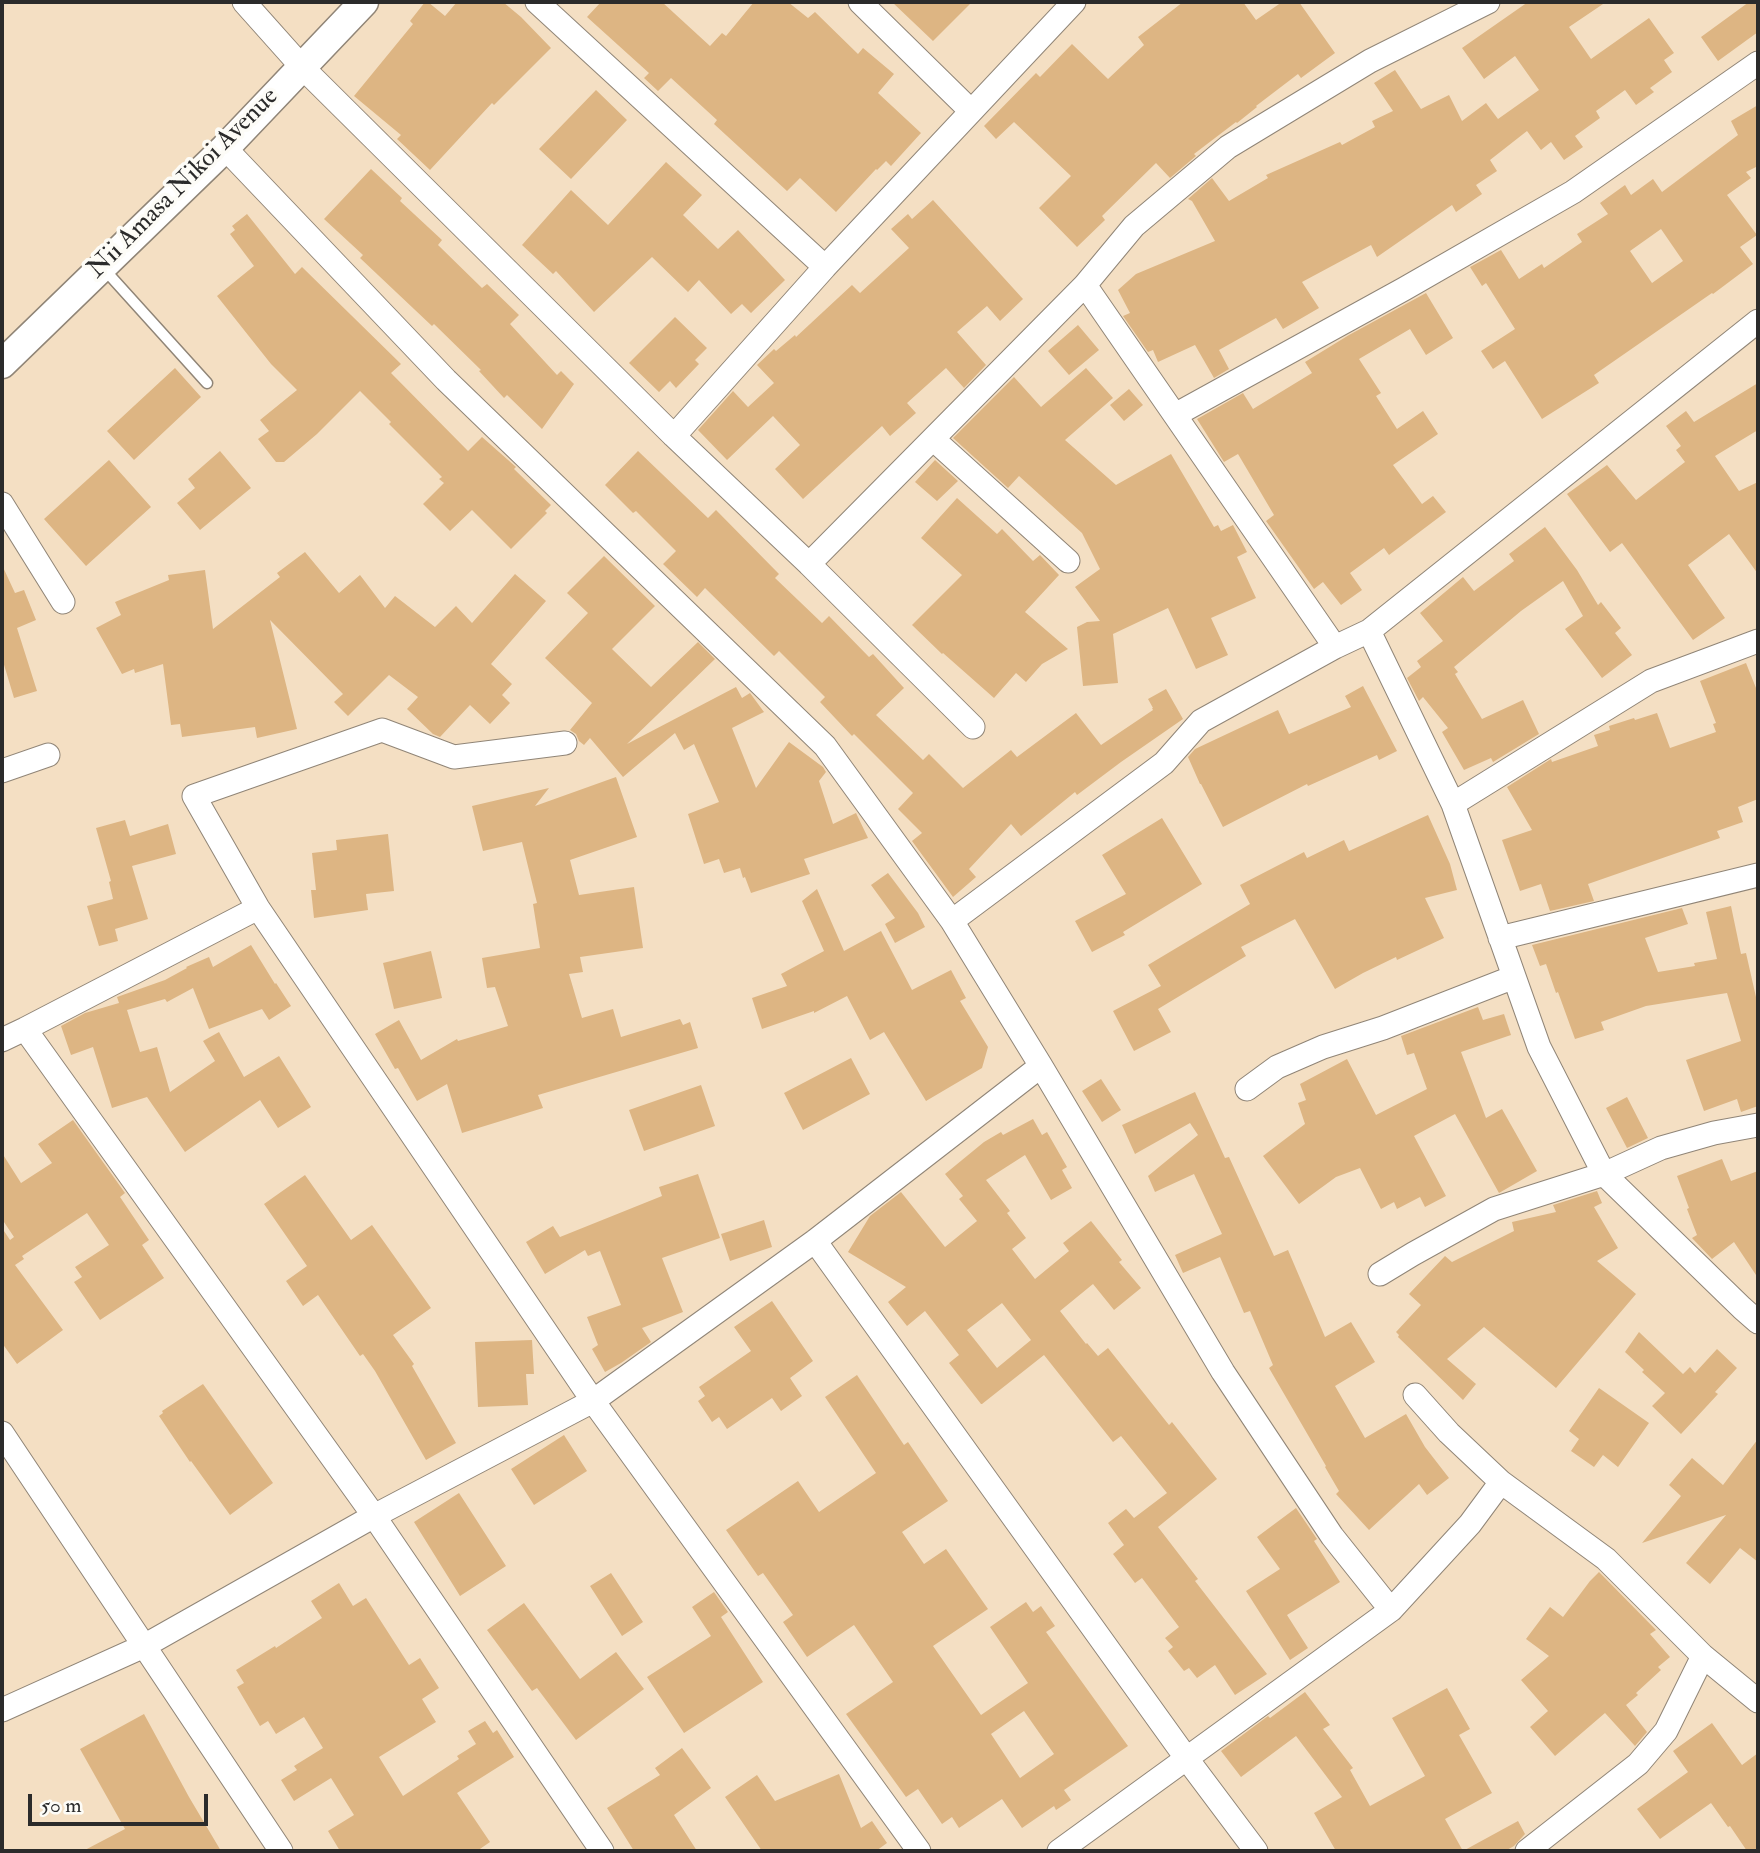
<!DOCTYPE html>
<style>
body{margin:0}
#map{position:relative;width:1760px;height:1853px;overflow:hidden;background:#f4dfc3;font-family:"IM FELL Double Pica",serif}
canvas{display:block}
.frame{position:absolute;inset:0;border:4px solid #2b2b2b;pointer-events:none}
.scale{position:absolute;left:28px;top:1794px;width:180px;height:32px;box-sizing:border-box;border:4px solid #2b2b2b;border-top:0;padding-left:9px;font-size:21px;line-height:24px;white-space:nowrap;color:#2b2b2b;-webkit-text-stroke:5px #fdfcf7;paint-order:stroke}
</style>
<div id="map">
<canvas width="1760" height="1853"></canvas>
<div class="frame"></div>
<div class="scale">50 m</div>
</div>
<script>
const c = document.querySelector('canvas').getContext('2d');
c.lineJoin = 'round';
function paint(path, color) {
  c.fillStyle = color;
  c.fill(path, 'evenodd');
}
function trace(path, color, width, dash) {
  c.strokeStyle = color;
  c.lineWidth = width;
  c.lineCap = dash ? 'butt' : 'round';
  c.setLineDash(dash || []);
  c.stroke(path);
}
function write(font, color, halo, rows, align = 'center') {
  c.font = font + ' "IM FELL Double Pica",serif';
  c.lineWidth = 7;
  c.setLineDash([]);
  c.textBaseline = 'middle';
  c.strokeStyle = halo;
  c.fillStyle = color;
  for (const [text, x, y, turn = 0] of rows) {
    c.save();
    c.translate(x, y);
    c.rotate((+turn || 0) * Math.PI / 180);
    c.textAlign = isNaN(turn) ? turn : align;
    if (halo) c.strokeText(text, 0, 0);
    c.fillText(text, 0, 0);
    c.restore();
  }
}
paint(new Path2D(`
 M425 2H428L445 16 457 2H503L521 17 551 48 494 105 492 103 430 170 397 139 401 135 354 96 413 24 410 21Z
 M601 2H662L710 46 722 33 726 36 754 2H788L808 18 815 12 858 54 863 48 894 74 878 93 921 133 891 166 886 161 877 170 876 169 836 212 800 178 787 191 714 124 717 120 671 78 658 91 644 78 649 73 587 17Z
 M892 2H972L933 41Z
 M1183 2H1243L1256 20 1282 2H1299L1335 53 1301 78 1298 74 1256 106 1257 107 1237 123 1236 122 1194 154 1196 156 1170 178 1156 163 1102 216 1105 220 1077 247 1039 208 1071 176 1014 122 996 139 984 126 1036 73 1040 77 1072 44 1108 79 1144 45 1138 37Z
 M1528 2H1606L1569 27 1591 59 1649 18 1674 53 1664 60 1672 72 1650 88 1654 92 1636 105 1625 90 1596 111 1600 118 1575 136 1583 147 1564 160 1551 142 1541 150 1527 131 1490 160 1497 171 1476 185 1482 194 1456 212 1452 205 1377 257 1371 245 1302 282 1319 308 1283 329 1276 318 1219 350 1229 369 1214 378 1195 345 1158 362 1153 350 1148 352 1123 316 1130 313 1118 290 1136 274 1215 241 1192 201 1188 199 1212 178 1229 201 1268 178 1266 175 1340 142 1342 145 1375 127 1372 121 1393 111 1374 83 1395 70 1421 109 1449 95 1462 121 1486 103 1498 119 1539 90 1515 56 1484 79 1462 48Z
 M1749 2H1758V32L1718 61 1701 37Z
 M596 90 627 120 571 179 539 149Z
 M1758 105V171L1756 167 1746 172 1751 178 1727 195 1757 235 1740 247 1753 264 1713 294 1712 293 1594 375 1599 383 1542 419 1505 361 1493 369 1481 351 1515 329 1486 283 1482 286 1470 267 1501 250 1519 279 1542 264 1544 268 1582 242 1577 234 1608 214 1600 203 1625 185 1631 195 1653 179 1662 192 1738 135 1731 121ZM1661 229 1683 261 1652 283 1630 251Z
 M666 162 702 195 683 215 718 249 738 230 785 280 751 313 742 304 731 314 699 280 688 292 652 257 594 312 556 271 553 274 522 245 571 190 608 225Z
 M371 169 402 198 400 201 442 240 438 245 482 288 487 284 519 315 510 324 557 375 561 371 574 384 542 429 507 395 504 398 479 371 481 370 434 324 432 326 360 258 363 255 324 219Z
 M933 200 1023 299 1000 321 987 306 957 332 986 365 964 388 946 368 907 403 916 413 890 436 882 426 803 499 775 469 800 445 773 416 727 460 698 430 733 391 748 407 774 383 757 365 774 349 776 351 795 335 796 337 852 285 860 293 909 248 891 229 908 214 912 219Z
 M247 214 295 274 302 267 401 364 391 373 468 451 482 437 516 467 514 469 551 505 545 511 547 513 511 549 472 510 450 531 423 504 444 483 439 479 442 477 389 424 391 422 360 391 317 434 284 462H276L258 439 269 431 260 420 297 390 271 364 217 296 254 266 230 234 235 230 232 226Z
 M1426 293 1453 338 1426 355 1410 329 1359 359 1381 393 1376 396 1397 429 1423 411 1438 434 1393 465 1422 504 1433 496 1446 512 1389 555 1384 548 1350 573 1362 590 1341 605 1323 582 1314 589 1266 521 1274 515 1238 454 1224 462 1197 419 1243 393 1253 409 1312 373 1305 362 1349 335Z
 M675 317 707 348 695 360 699 364 676 388 670 381 659 392 629 363Z
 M1078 325 1099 350 1069 375 1048 351Z
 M175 368 201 397 134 460 107 431Z
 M1086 368 1113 398 1065 440 1116 485 1171 454 1214 527 1218 525 1221 531 1233 525 1247 552 1237 557 1256 598 1211 618 1228 655 1196 669 1168 608 1113 634 1118 683 1083 686 1077 627 1087 622 1100 621 1075 587 1100 569 1082 533 1019 476 1008 488 953 438 1014 377 1041 407Z
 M1758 383V430L1715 456 1739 491 1758 482V574L1729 534 1688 565 1725 618 1693 640 1622 543 1610 552 1567 494 1607 465 1636 500 1685 462 1676 450 1681 446 1666 426 1686 411 1694 422Z
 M1129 389 1143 405 1124 421 1110 405Z
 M220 451 251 488 200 530 177 503 195 488 188 479Z
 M638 451 708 518 716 510 779 574 775 578 822 623 829 616 869 657 873 654 904 688 876 715 923 760 929 754 963 788 1011 750 1017 757 1076 713 1101 745 1153 710 1152 708H1153L1148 699 1166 689 1183 719 1121 762 1077 795 1075 792 1021 836 1011 824 969 869 976 877 953 897 912 841 922 833 898 809 913 793 854 734 852 736 820 702 825 697 779 651 774 656 705 588 697 597 663 564 676 551 636 511 633 513 605 485Z
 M109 460 151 507 86 566 44 519Z
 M935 460 958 481 937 501 915 482Z
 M957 498 997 534 1002 529 1033 561 1040 555 1059 575 1025 612 1068 649 1042 664 1026 682 1016 673 994 698 943 653 942 654 912 625 962 575 921 538Z
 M1545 527 1577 570 1598 605 1601 602 1621 628 1615 633 1632 655 1602 678 1565 629 1583 616 1563 581 1521 611 1454 667 1458 672 1455 674 1482 719 1523 700 1539 734 1493 762 1491 758 1464 770 1442 732 1448 728 1423 697 1419 701 1407 678 1421 667 1417 661 1443 641 1420 613 1463 577 1474 591 1514 561 1509 554Z
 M305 552 339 593 360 575 385 608 395 596 435 627 456 606 472 623 515 574 546 601 491 664 512 684 502 695 510 703 490 724 470 705 440 737 433 734 407 709 418 697 389 675 348 716 334 702 343 694 270 620 297 729 257 738 255 727 182 737 180 724 171 725 163 664 135 673 134 669 122 674 96 628 121 615 115 602 169 580 168 575 205 570 213 629 280 577 277 573Z
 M604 556 655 606 612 649 651 687 698 642 715 659 627 744 736 687 742 698 750 693 764 712 732 728 756 788 789 742 823 767 826 772 819 781 833 824 856 813 868 838 804 859 810 874 751 893 745 877 743 878 740 868 724 873 719 859 704 864 688 814 719 802 694 744 684 750 675 733 623 777 590 738 584 745 579 741 576 734 570 730 592 703 545 658 588 613 567 593Z
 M2 565 15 593 24 590 36 620 17 628 37 691 14 698 2 658Z
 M1746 663 1758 693V799L1738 807 1743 822 1717 831 1720 838 1588 884 1594 901 1550 911 1541 884 1520 891 1502 840 1532 830 1507 787 1551 759 1552 762 1598 746 1594 735 1610 730 1609 726 1634 718 1635 720 1657 713 1670 748 1716 732 1713 724 1716 723 1700 681Z
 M1363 686 1397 751 1379 760 1377 755 1308 786 1307 784 1223 827 1201 784H1200L1188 757 1195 749 1278 710 1289 734 1351 707 1345 696Z
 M616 777 637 837 570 860 579 895 634 887 643 948 580 957 583 972 569 974 582 1018 613 1009 621 1037 680 1019 683 1025 690 1022 698 1048 538 1095 543 1108 462 1133 447 1084 417 1101 398 1068 395 1069 375 1034 399 1020 421 1060 457 1039 458 1041 508 1026 495 987 487 988 482 958 540 948 533 904 537 903 522 842 483 851 472 806 549 788 535 806Z
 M1428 815 1450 864 1457 890 1425 898 1444 938 1397 960 1396 957 1363 973 1335 989 1295 919 1241 947 1246 956 1158 1009 1171 1032 1134 1051 1113 1011 1161 986 1148 965 1250 904 1240 885 1304 852 1307 858 1344 840 1349 851Z
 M1162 818 1202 884 1123 932 1125 935 1092 952 1075 921 1126 894 1102 855Z
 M125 820 130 836 168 824 176 854 132 866 148 919 115 929 118 941 99 946 87 906 113 899 109 882 111 881 96 828Z
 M388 834 394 891 366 894 368 910 314 918 311 890H316L312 853 337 850 336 840Z
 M888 873 918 913 925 927 895 943 885 924 895 918 871 885Z
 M817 889 844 951 881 931 912 990 951 970 966 998 960 1001 988 1047 982 1068 926 1101 884 1032 870 1040 847 996 814 1013V1011L762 1029 752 998 787 986 781 974 824 951 802 901Z
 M1731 906 1741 954 1746 953 1758 1006V1106L1741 1112 1737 1099 1704 1111 1686 1060 1741 1041 1727 993 1646 1006 1601 1022 1604 1030 1575 1039 1558 992 1556 993 1546 964 1540 966 1532 945 1682 908 1688 924 1645 938 1658 972 1695 966 1694 963 1717 959 1706 912Z
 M251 945 275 984 276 983 291 1006 269 1020 262 1009 209 1029 193 988 167 1002 165 999 127 1010 140 1052 157 1047 170 1092 215 1061 203 1041 219 1032 244 1077 279 1056 311 1107 278 1128 260 1100 185 1152 147 1097 112 1108 93 1047 71 1055 61 1026 85 1013 119 1003 117 997 165 980 187 968 186 967 209 957 213 967Z
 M431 951 442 998 394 1009 383 963Z
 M1478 1007 1483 1020 1504 1014 1511 1035 1461 1052 1486 1118 1502 1109 1537 1171 1499 1193 1455 1114 1414 1136 1446 1196 1425 1207 1420 1197 1397 1209 1394 1202 1381 1209 1360 1168 1336 1177 1299 1204 1263 1156 1305 1124 1298 1103 1306 1100 1300 1084 1347 1059 1376 1115 1427 1089 1414 1053 1407 1055 1401 1036Z
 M851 1058 870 1094 803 1130 784 1093Z
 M1101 1079 1121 1110 1102 1122 1082 1091Z
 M701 1085 715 1126 644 1151 629 1110Z
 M1195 1092 1225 1158 1229 1157 1274 1256 1288 1250 1325 1337 1351 1322 1375 1362 1335 1386 1365 1438 1406 1414 1425 1447 1449 1478 1427 1495 1419 1484 1369 1530 1336 1494 1339 1491 1325 1467 1326 1466 1269 1368 1273 1365 1250 1311 1244 1313 1220 1257 1183 1273 1175 1255 1222 1234 1194 1174 1155 1192 1148 1176 1198 1135 1190 1123 1135 1154 1122 1125Z
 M1627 1097 1648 1138 1627 1148 1606 1108Z
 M1033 1119 1042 1135 1047 1132 1067 1167 1062 1170 1072 1188 1051 1200 1025 1155 986 1180 1010 1211 1007 1213 1026 1238 1012 1249 1035 1279 1069 1251 1063 1243 1091 1221 1122 1260 1119 1262 1141 1288 1114 1310 1093 1284 1060 1311 1086 1344 1087 1343 1098 1356 1108 1348 1169 1425 1172 1422 1217 1479 1158 1527 1198 1579 1195 1581 1267 1674 1235 1695 1215 1665 1197 1678 1189 1668 1184 1671 1168 1651 1173 1647 1165 1638 1179 1627 1142 1578 1135 1583 1113 1554 1124 1545 1108 1523 1126 1509 1134 1518 1167 1493 1121 1436 1113 1442 1044 1355 982 1404H981L949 1363 959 1355 925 1311 907 1326 888 1302 906 1287 848 1252 870 1216 901 1192 945 1247 977 1221 959 1199 963 1196 945 1174 984 1142 1001 1132 1003 1135ZM1002 1303 1031 1340 997 1368 967 1330Z
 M73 1120 125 1193 120 1197 149 1240 142 1245 164 1278 100 1320 74 1282 82 1277 75 1267 109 1245 87 1213 22 1256 24 1259 15 1265 63 1330 17 1364 2 1343V1228L10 1240 14 1237 2 1219V1153L21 1183 52 1163 38 1144Z
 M1722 1159 1731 1181 1758 1171V1278L1734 1242 1712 1259 1692 1238 1697 1235 1687 1209 1689 1208 1677 1176Z
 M698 1174 720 1238 662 1258 683 1312 642 1328 651 1342 621 1363 605 1372 592 1349 598 1345 587 1317 621 1305 600 1251 588 1256 585 1250 545 1274 526 1242 553 1226 560 1237 662 1196 659 1187Z
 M305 1175 351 1240 372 1225 431 1308 393 1335 414 1364 412 1366 456 1443 426 1460 375 1371 363 1354 360 1356 318 1295 303 1306 286 1281 307 1266 264 1204Z
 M1597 1191 1602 1203 1594 1207 1618 1248 1597 1261 1636 1294 1556 1388 1484 1327 1447 1359 1476 1384 1463 1400 1398 1337 1399 1335 1396 1332 1421 1305 1409 1294 1445 1256 1452 1262 1514 1231 1512 1222 1556 1212 1553 1205Z
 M764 1220 772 1247 730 1261 721 1234Z
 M772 1301 813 1361 790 1378 802 1396 781 1411 772 1398 727 1429 719 1417 712 1422 698 1401 705 1396 699 1387 751 1351 734 1327Z
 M1639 1332 1683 1374 1690 1367 1695 1373 1717 1349 1737 1368 1715 1392 1718 1394 1681 1434 1652 1406 1665 1393 1642 1372 1644 1370 1625 1352Z
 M532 1340 534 1374H526L528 1405 478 1407 475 1342Z
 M857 1375 904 1445 908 1442 948 1501 902 1532 924 1564 946 1549 988 1609 933 1646 981 1715 1028 1683 990 1627 1026 1602 1033 1612 1041 1606 1055 1626 1046 1632 1128 1746 1064 1790 1071 1800 1056 1810 1054 1806 1022 1828 1002 1799 959 1828 952 1817 942 1824 918 1789 906 1797 846 1714 893 1682 854 1625 807 1657 783 1622 793 1615 763 1573 758 1576 726 1530 798 1481 819 1512 876 1473 825 1397ZM1024 1711 1054 1754 1020 1778 991 1734Z
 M203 1384 273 1483 230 1515 191 1461 190 1462 159 1416 163 1413 162 1411Z
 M1599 1388 1649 1423 1618 1467 1603 1455 1594 1467 1571 1451 1579 1439 1569 1431Z
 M564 1435 587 1471 534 1505 511 1469Z
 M1758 1439V1562L1740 1548 1710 1584 1686 1563 1726 1515 1642 1543 1681 1496 1669 1485 1692 1458 1723 1485Z
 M459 1493 506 1566 460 1596 414 1522Z
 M1296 1508 1317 1539 1314 1541 1340 1582 1287 1615 1308 1648 1290 1660 1246 1591 1280 1569 1257 1537Z
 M1599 1572 1656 1630 1650 1634 1670 1657 1658 1667 1661 1670 1636 1693 1638 1695 1626 1705 1647 1732 1635 1746 1605 1713 1555 1756 1530 1727 1548 1711 1521 1680 1549 1656 1526 1639 1550 1607 1563 1617 1590 1581Z
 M611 1573 643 1622 622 1636 590 1586Z
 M339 1583 353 1606 366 1598 409 1665 420 1658 439 1688 422 1699 436 1722 379 1757 403 1796 459 1759 457 1756 476 1744 468 1731 485 1721 493 1733 497 1730 514 1757 457 1793 490 1842 477 1851H340L328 1831 354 1815 331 1778 294 1801 281 1780 297 1770 294 1766 323 1748 304 1717 276 1734 268 1721 260 1726 237 1687 244 1683 236 1670 275 1646 276 1648 322 1618 311 1601Z
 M714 1592 728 1612 721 1617 763 1682 684 1733 647 1677 711 1636 692 1607Z
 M524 1603 580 1679 616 1652 644 1689 576 1740 537 1688 532 1691 487 1630Z
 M1447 1688 1470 1729 1459 1735 1492 1793 1445 1819 1463 1851H1336L1314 1813 1342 1797 1296 1736 1241 1777 1221 1751 1268 1716 1270 1718 1305 1692 1330 1725 1323 1729 1353 1768 1350 1770 1370 1806 1425 1776 1392 1718Z
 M144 1714 189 1797 221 1851H83L125 1829 80 1749Z
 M1712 1723 1742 1765 1758 1753V1851H1747L1730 1826 1728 1827 1711 1803 1660 1839 1637 1809 1688 1772 1673 1751Z
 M682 1748 711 1788 674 1815 697 1851H634L607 1808 660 1775 655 1768Z
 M839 1774 861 1828 872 1821 887 1843 876 1851H762L725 1797 757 1775 775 1801Z
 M1518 1821 1525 1834 1514 1846 1505 1851H1463Z`), '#ddb583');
const service = new Path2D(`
 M104 269 207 383`);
const minor = new Path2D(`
 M244 2 302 67 674 436 809 564 973 727
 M537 2 825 267
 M860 2 971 111
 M225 148 446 380 825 746 952 921 1041 1066 1223 1372 1332 1536 1391 1610
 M1085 285 1335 647
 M1175 415 1404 289 1573 192 1758 63
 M674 436 825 267 1074 2
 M933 439 1068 561
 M2 504 63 602
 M809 564 1085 285 1134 226 1228 147 1370 61 1488 2
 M1369 631 1453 804 1539 1047 1604 1174 1742 1308 1758 1322
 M565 743 454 757 382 730 194 796 258 908 593 1401 919 1851
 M2 771 48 755
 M1453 804 1651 681 1758 641
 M952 921 1164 763 1201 721 1335 647 1369 631 1758 321
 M1500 938 1758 875
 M25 1029 374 1516 602 1851
 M2 1040 25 1029 258 908
 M1247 1089 1277 1067 1323 1047 1383 1028 1514 977
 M815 1241 1187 1759 1256 1851
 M1380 1274 1413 1254 1494 1209 1604 1174 1661 1148 1714 1133 1758 1125
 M1415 1395 1449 1433 1501 1482 1606 1559 1703 1656 1758 1701
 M2 1433 281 1851
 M2 1710 144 1646 374 1516 593 1401 815 1241 1041 1066
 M1059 1851 1391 1610 1470 1524 1501 1482
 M1527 1851 1638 1764 1666 1731 1703 1656`);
const tertiary = new Path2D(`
 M2 364 225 148 364 2`);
trace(service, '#908577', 13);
trace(minor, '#908577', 25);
trace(tertiary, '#908577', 31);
trace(service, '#fff', 10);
trace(minor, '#fff', 23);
trace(tertiary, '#fff', 28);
write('26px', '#2b2b2b', '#fdfcf7', [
 ["Nii Amasa Nikoi Avenue",184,184,-45]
]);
</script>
